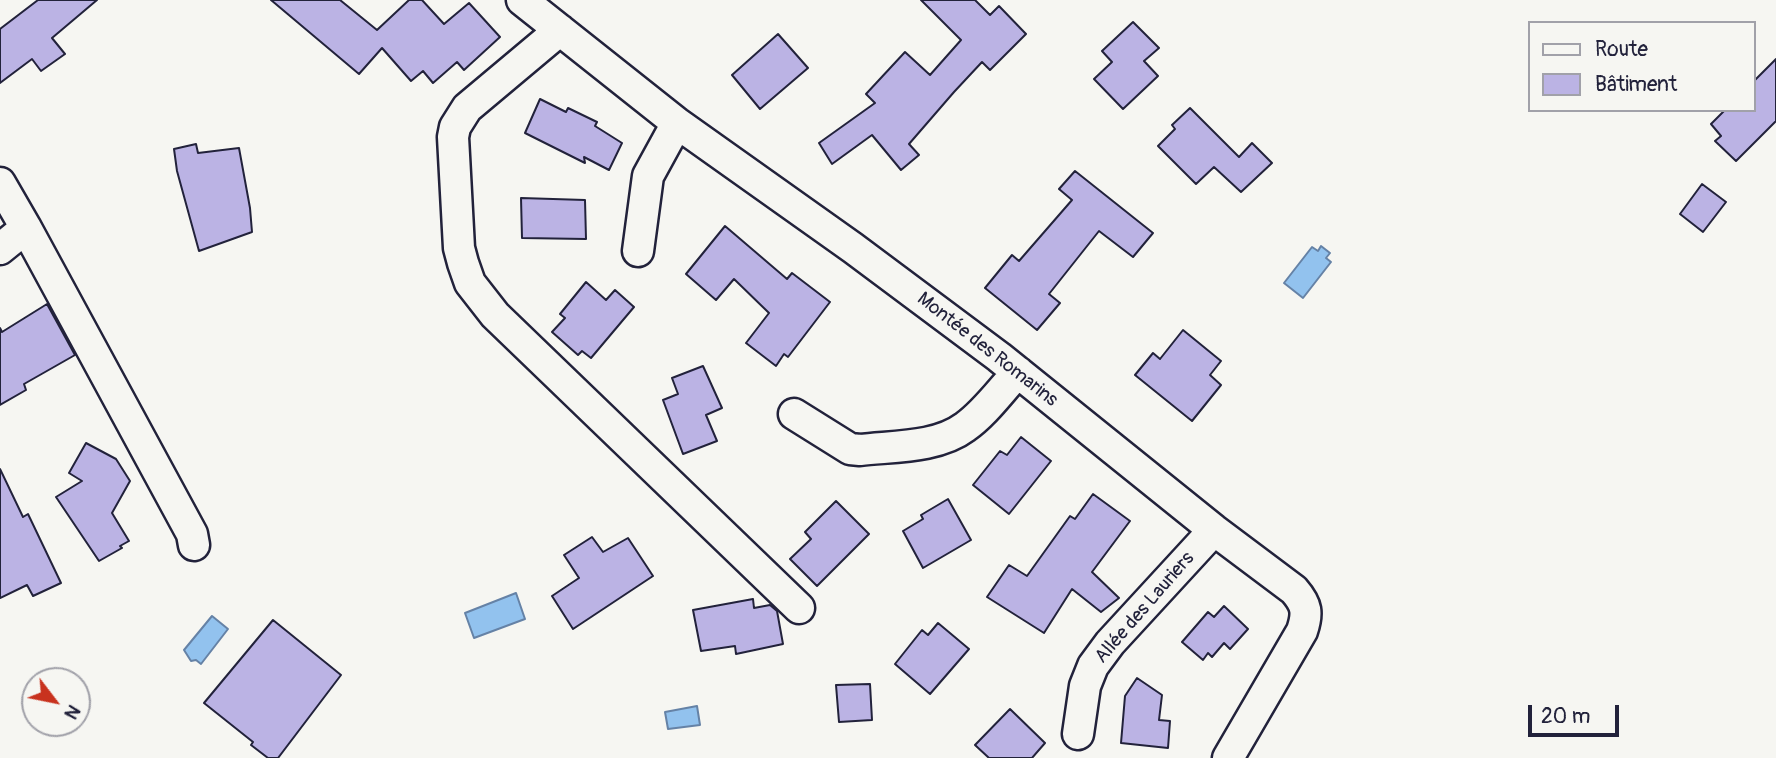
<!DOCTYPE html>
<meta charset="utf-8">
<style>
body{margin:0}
#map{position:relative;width:1776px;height:758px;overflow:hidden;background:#f6f6f2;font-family:Pangolin,sans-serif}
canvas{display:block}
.legend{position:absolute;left:1528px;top:21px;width:228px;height:91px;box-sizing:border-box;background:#f6f6f2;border:2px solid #a1a1a9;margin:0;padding:9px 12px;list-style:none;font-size:21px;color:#22223b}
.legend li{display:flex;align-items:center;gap:14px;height:35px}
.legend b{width:35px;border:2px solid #a1a1a9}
.north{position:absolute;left:21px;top:667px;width:70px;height:70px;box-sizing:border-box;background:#f6f6f2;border:2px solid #a1a1a9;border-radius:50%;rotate:122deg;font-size:19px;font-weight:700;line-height:28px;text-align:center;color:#22223b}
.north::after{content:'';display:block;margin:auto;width:24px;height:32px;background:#c8321e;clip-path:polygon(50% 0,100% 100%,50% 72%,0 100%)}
.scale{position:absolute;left:1528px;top:705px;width:91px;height:32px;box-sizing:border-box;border:4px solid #22223b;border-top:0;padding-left:9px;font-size:21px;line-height:24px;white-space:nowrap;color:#22223b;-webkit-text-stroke:5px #f6f6f2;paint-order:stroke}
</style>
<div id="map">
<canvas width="1776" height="758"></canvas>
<ul class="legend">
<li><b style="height:9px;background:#f6f6f2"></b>Route</li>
<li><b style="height:19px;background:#bbb3e4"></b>Bâtiment</li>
</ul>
<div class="north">N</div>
<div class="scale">20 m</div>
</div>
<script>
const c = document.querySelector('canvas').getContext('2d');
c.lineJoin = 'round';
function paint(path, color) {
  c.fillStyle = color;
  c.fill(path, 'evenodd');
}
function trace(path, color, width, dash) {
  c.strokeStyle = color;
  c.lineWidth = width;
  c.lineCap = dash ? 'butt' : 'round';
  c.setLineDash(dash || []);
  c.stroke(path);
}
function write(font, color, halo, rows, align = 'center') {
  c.font = font + ' Pangolin,sans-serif';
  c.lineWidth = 6;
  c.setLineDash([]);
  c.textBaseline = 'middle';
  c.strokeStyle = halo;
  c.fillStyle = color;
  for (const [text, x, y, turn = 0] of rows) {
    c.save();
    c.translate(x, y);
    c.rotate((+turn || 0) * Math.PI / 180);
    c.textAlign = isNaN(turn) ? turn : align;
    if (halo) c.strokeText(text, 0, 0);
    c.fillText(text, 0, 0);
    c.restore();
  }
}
const water = new Path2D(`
 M1321 246 1330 253 1326 258 1331 262 1303 298 1284 283 1312 247 1318 251Z
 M516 593 525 619 474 638 465 613Z
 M212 616 228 629 201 664 196 660 191 661 184 650Z
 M697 706 700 725 668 729 665 712Z`);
paint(water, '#92c2ee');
trace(water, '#6582a6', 2);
const building = new Path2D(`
 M38 0H97L52 38 65 54 41 71 32 59 0 83V29Z
 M271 0H340L377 30 409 0H422L444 24 469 3 500 37 464 70 457 62 433 83 423 71 411 81 382 48 359 74Z
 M921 0H975L990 15 999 6 1026 34 990 70 982 62 954 92 909 144 919 155 901 170 872 135 832 164 819 143 875 103 866 94 905 52 930 75 961 40Z
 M1133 22 1159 48 1144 61 1158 76 1123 109 1094 79 1112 62 1102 51Z
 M778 34 808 68 760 109 732 75Z
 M1776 59V121L1736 161 1715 141 1721 136 1711 124 1725 110H1753V82Z
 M540 99 566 112 568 108 597 122 595 126 622 143 609 170 584 157 585 163 525 133Z
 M1190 108 1239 157 1252 143 1272 163 1241 192 1214 167 1196 184 1158 146 1175 129 1172 125Z
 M196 144 198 153 239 148 250 208 252 232 199 251 177 171 174 149Z
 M1075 171 1153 233 1133 257 1099 231 1049 294 1060 303 1037 330 985 288 1012 255 1019 261 1072 200 1059 189Z
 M1702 184 1726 202 1703 232 1680 214Z
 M521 198 585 200 586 239 522 238Z
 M725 226 787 279 792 273 830 302 788 357 784 354 776 366 746 343 769 313 734 279 716 300 686 274Z
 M586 282 606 300 615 290 634 307 591 358 582 351 578 355 552 332 565 318 560 314Z
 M47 304 75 355 24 384 26 390 0 405V328L2 332Z
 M1183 330 1221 361 1210 375 1221 385 1192 421 1135 375 1153 353 1160 359Z
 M703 366 722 408 706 415 717 441 683 454 663 400 678 394 672 378Z
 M1021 437 1051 461 1009 514 973 485 1000 451 1007 455Z
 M86 443 116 459 130 481 112 513 129 541 120 546 122 548 99 561 56 497 82 481 69 473Z
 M0 469 23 517 28 514 61 583 33 596 27 585 0 598Z
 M1093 494 1130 521 1092 572 1119 598 1101 612 1072 589 1044 633 987 597 1009 565 1027 576 1070 516 1075 519Z
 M948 499 971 540 923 568 903 531 923 519 921 515Z
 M836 501 869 534 817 586 790 559 811 539 805 532Z
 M592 537 603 552 628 538 653 576 573 629 552 596 579 578 564 555Z
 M753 599 754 608 770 605 777 611 783 644 736 654 735 646 701 651 693 610Z
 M1224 606 1248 629 1230 649 1224 643 1212 657 1208 653 1203 660 1182 642 1208 612 1214 617Z
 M273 620 341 675 278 758H268L251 745 253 742 204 703Z
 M938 623 969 649 930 694 895 664 922 630 928 635Z
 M1137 678 1162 695 1159 720 1170 721 1168 748 1121 743 1125 696Z
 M870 684 872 720 839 722 836 685Z
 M1010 709 1045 743 1032 758H989L975 745Z`);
paint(building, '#bbb3e4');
trace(building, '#22223b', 2);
const street = new Path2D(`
 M522 0 677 123 853 248 999 357 1214 530 1294 590C1307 605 1308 613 1302 631L1228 758
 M560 30 467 108 455 127 453 137 459 248 463 263 470 283 495 315 799 608
 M0 183 26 228
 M0 249 26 228 192 534 194 545
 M638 251 648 176 677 123
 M794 414 850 449 860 450C893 446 937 448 965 427 985 413 1001 390 1018 372
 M1078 734 1085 686 1093 666 1110 643 1214 530`);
trace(street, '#22223b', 35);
trace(street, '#f6f6f2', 30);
write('19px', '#22223b', '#f6f6f2', [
 ["Montée des Romarins",987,350,38],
 ["Allée des Lauriers",1145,608,-49]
]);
</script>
